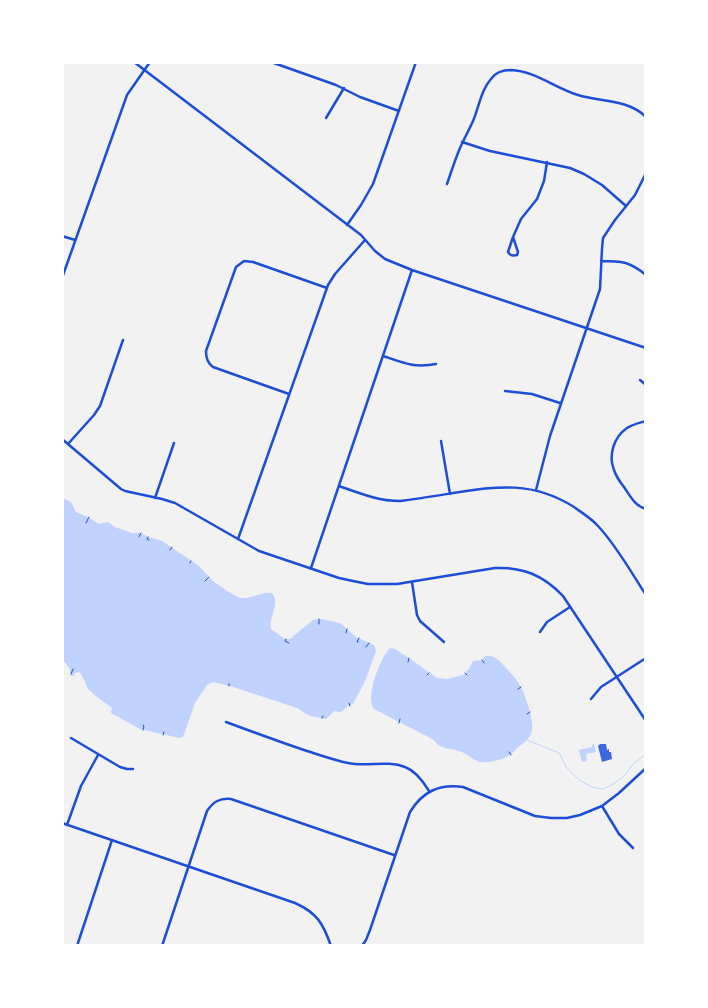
<!DOCTYPE html>
<style>
body{margin:0}
#map{position:relative;width:708px;height:1008px;overflow:hidden;background:#f2f2f2;font-family:Rubik,sans-serif}
canvas{display:block}
.frame{position:absolute;inset:0;border:64px solid #fff;pointer-events:none}
</style>
<div id="map">
<canvas width="708" height="1008"></canvas>
<div class="frame"></div>
</div>
<script>
const c = document.querySelector('canvas').getContext('2d');
c.lineJoin = 'round';
function paint(path, color) {
  c.fillStyle = color;
  c.fill(path, 'evenodd');
}
function trace(path, color, width, dash) {
  c.strokeStyle = color;
  c.lineWidth = width;
  c.lineCap = dash ? 'butt' : 'round';
  c.setLineDash(dash || []);
  c.stroke(path);
}
paint(new Path2D(`
 M62 498 71 502 76 512 88 517 99 524 108 522 115 527 132 533H140L149 537 162 541 199 566 214 582 229 592 240 598H247L265 593H272C281 604 268 617 271 629L285 639H290L313 620 321 619 340 623 356 637 374 645 376 651 365 681 353 704 348 706 341 712 334 711 326 719 310 716 297 708 230 686 213 682 207 685 195 703 183 737 179 738 140 729 111 713 112 708C104 702 95 696 89 690 85 684 84 677 79 672L75 673 73 676H71L70 669 63 660Z
 M390 648 395 649 419 665 437 678 447 679 463 675 469 669 473 661 482 660 485 656C493 655 499 660 504 666 520 682 524 690 530 712 531 717 533 725 532 730 531 738 524 743 518 747 515 750 513 753 510 755 502 760 489 763 480 762 475 761 469 756 464 753 453 747 440 751 434 740L374 709C365 696 380 659 390 648Z
 M594 744 596 752 586 754 587 761 582 762 579 750 592 747V745Z`), '#bfd3fe');
trace(new Path2D(`
 M527 740 557 752 560 754 566 767 579 780 592 787 603 789 615 783 625 775 633 764 646 754`), '#bfd3fe', 1);
paint(new Path2D(`
 M600 744H606L607 750 609 749V752H611L612 759 602 762 598 746Z`), '#3d67dc');
trace(new Path2D(`
 M86 523 89 517
 M139 537 141 533
 M148 537 147 539 149 540
 M170 550 172 547
 M190 563 191 561
 M205 581 209 577
 M319 619V624
 M346 633 347 629
 M286 639 285 641 289 643
 M358 642H357L359 638
 M366 647 369 643
 M482 660 484 663
 M408 662 409 658
 M465 673 467 675
 M71 674 73 669
 M427 675 429 673
 M229 686V684
 M518 689 521 687
 M349 703 350 706
 M527 714 530 712
 M322 718 323 716
 M399 723 400 719
 M143 725 144 726 143 730
 M163 735 164 732
 M509 752 511 755`), '#1d4ed8', 1);
trace(new Path2D(`
 M134 62 361 235 375 251 385 259 412 270 646 348
 M271 62 336 85 360 97 399 111
 M326 118 344 88
 M462 142 490 151 570 168 584 174 602 185 626 206
 M447 184C451 172 455 160 460 148 464 139 469 130 473 121 479 107 481 90 491 79 495 73 503 70 511 70 535 71 555 88 578 95 600 102 628 99 646 117
 M347 225 361 205 373 184 416 62
 M62 236 75 240
 M513 237 521 219 537 199 544 181 547 162
 M513 237 518 252 517 255C513 256 510 256 508 252Z
 M601 261C621 261 629 261 646 275
 M62 278 127 95 150 62
 M383 356C404 363 414 368 436 364
 M640 380 646 385
 M505 391 532 394 560 403
 M289 394 213 367C207 363 206 357 206 351L236 267 244 261 253 262 327 288
 M646 421C639 423 633 424 627 428 614 437 608 455 614 470 616 476 620 482 624 487 630 496 635 506 646 509
 M62 439 121 489 125 491 162 499 175 503 259 551 339 578 353 581 368 584H397L495 568C523 567 543 575 563 596L646 721
 M441 441 450 494
 M68 444 94 415 100 406 123 340
 M339 486C359 493 378 501 400 501 418 499 435 496 453 493 498 486 533 481 574 507 582 513 591 518 598 526 616 545 631 572 646 595
 M536 490 550 436 600 289 602 249 603 238 615 220 635 195 646 173
 M155 498 174 443
 M238 539 328 285 335 274 365 240
 M311 568 412 270
 M412 582 417 615 420 621 444 642
 M540 632 547 622 570 607
 M591 699 601 687 646 658
 M226 722C253 732 280 742 307 751 320 755 334 760 348 763 367 767 387 760 405 767 416 771 423 781 429 791
 M71 738 120 767 127 769H133
 M602 806 619 834 633 848
 M62 823 295 903C317 913 323 923 331 946
 M67 825 81 786 98 755
 M77 946 112 840
 M162 946 207 811C213 802 219 798 231 799L394 855
 M362 946 366 940 370 930 410 812C423 791 439 784 463 787L535 816 551 818H567L580 815 602 806 619 793 646 768`), '#1d4ed8', 2.5);
</script>
